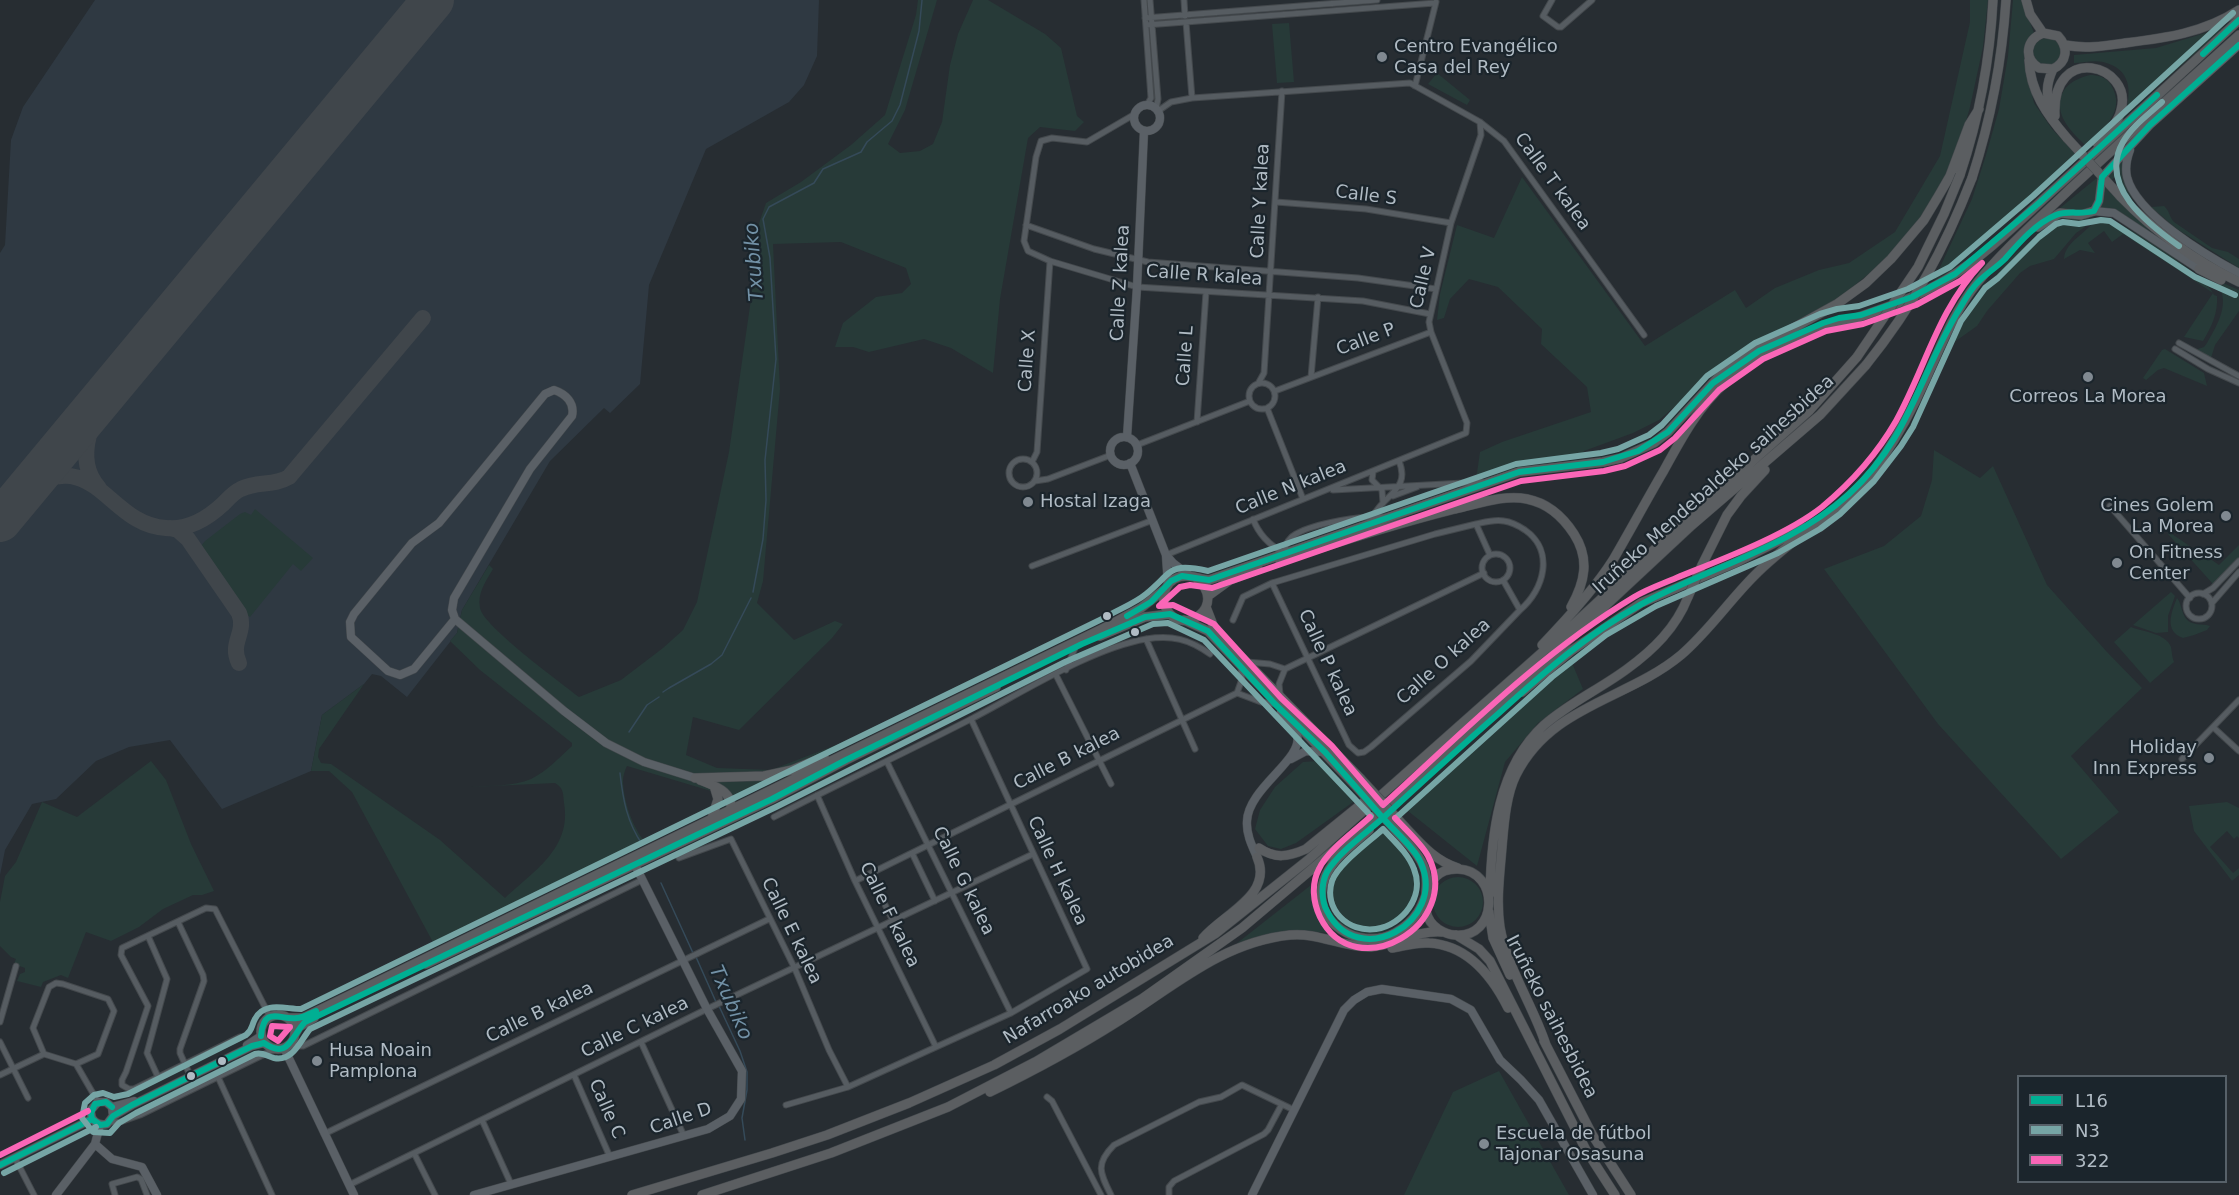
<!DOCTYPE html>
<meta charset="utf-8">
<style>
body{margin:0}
#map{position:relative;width:2239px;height:1195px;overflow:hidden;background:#272d32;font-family:"DejaVu Sans",sans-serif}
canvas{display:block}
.legend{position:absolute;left:2017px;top:1075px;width:210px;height:108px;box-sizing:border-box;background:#1b252c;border:2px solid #576169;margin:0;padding:8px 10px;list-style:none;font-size:18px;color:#b0bbc4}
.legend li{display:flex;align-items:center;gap:12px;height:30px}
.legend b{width:30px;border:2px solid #576169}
</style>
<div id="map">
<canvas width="2239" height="1195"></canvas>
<ul class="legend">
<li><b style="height:8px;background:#00af93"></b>L16</li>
<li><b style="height:8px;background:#76a5a5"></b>N3</li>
<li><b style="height:8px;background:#fa66b7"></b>322</li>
</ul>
</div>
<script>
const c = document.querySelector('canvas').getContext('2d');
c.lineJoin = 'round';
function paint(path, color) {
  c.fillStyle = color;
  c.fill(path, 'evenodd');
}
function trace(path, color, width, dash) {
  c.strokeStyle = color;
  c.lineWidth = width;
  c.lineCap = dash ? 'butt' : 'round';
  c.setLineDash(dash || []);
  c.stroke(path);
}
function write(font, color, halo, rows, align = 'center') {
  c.font = font + ' "DejaVu Sans",sans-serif';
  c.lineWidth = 4.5;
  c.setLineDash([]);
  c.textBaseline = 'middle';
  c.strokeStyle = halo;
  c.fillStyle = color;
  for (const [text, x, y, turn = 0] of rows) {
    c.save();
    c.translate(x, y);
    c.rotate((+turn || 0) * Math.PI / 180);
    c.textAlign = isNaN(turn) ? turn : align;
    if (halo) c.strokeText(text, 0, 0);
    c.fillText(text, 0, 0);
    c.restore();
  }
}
paint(new Path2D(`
 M95 0H819L817 56 804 85 789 102 706 149 649 285 640 384 610 413 604 408 550 461 462 610 457 633 407 697 381 676 372 674 364 684 322 715 311 771 222 809 170 740 129 747 96 761 56 799 32 804 5 850 0 875V253L5 245 11 140 23 107Z`), '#2f3942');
paint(new Path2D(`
 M918 0H937L905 110 888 144 900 153 920 151 933 144 942 122 950 65 958 34 973 0H988L1045 34 1061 48 1077 116 1084 122 1075 131 1040 127 1028 138 1000 299 993 373 951 348 924 339 869 352 853 347H835L843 323 876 297 902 293 911 284 906 268 841 242 773 244 780 389 763 581 757 603 794 640 835 621 843 624 832 638 739 730 693 717 686 755 717 768 771 770 875 730 710 813 714 799 711 791 627 766C625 770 623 776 623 780 623 800 633 829 646 843L435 946 352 792 329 771H311L322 715 364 684 319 749 318 757 321 763 331 764 440 840 505 898C534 871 572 848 564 803 563 794 564 788 555 783L470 787C490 785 513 787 531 779 547 771 559 758 572 746V743L480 670 450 641 457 633 462 610 489 565 493 569C486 581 477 593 480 608 483 626 560 682 579 697L621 680 663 648 683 630 697 602 729 452 751 299 756 232 766 203 801 182 851 145 885 115 916 15Z
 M1970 0H1988L1983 47 1970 107 1959 146 1939 190 1915 225 1882 263 1839 298 1756 342 1729 361 1659 420 1633 433 1584 451 1579 459 1533 463 1476 480 1480 452 1502 442 1591 412 1587 387 1541 344 1542 329 1498 287 1469 279 1450 299 1444 318 1437 320 1440 294 1457 225 1494 238 1522 177 1645 346 1735 290 1746 308 1775 288 1819 270 1849 263 1895 232 1940 156 1970 22Z
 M2013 0H2022L2034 33 2025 45 2024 61 2034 103 2052 129 2077 155 1950 272 1934 280 1972 199 1986 155 1999 109 2008 56Z
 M1289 23 1294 82 1277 83 1272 24Z
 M2225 27 2125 115C2132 90 2131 69 2103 62 2094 60 2083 63 2074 63V55L2156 48Z
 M2033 52a14 14 0 1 1 28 0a14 14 0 1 1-28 0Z
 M1437 73 1470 100 1467 105 1428 84Z
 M2090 75C2098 75 2106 77 2111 85 2127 111 2103 129 2086 146 2078 138 2066 127 2062 116 2054 93 2069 80 2090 75Z
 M2123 161C2121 182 2132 196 2145 211L2123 189 2117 178H2114L2109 182 2107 189 2150 231 2183 254 2098 208 2102 182Z
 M2098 177C2095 189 2099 211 2079 210 2072 210 2066 208 2060 208Z
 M2164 206C2170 211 2169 217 2174 222L2212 248 2228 252 2239 259V268L2177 229 2151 207Z
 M2070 217 2090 218 2085 227 2076 233 2054 259 2030 266 2020 273 1987 311 1977 326 1953 343C1976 294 2018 238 2070 217Z
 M2103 217C2122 221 2209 277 2214 295L2217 296C2218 313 2212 326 2203 341L2184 337 2213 293 2123 234 2112 242 2104 231 2088 243 2095 253 2080 250 2064 259C2065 241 2087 234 2095 219Z
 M2216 280 2239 290V311L2215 345 2211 358 2195 350 2204 347 2207 343C2219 322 2231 302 2216 280Z
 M2165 349 2204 373 2207 386 2164 368 2158 370 2146 380 2143 378 2162 350Z
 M1934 450 1980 478 1993 466 2047 585 2107 652 2142 688 2071 756 2119 812 2061 859 1938 724 1824 569 1884 546 1921 516 1932 480Z
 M255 509 313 558 301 571 293 564 250 617 245 613 200 547 205 541 240 514 245 512 251 515Z
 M2169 532 2194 549 2199 559 2209 558 2219 565 2239 545V557L2213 584 2168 534Z
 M2171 592 2175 596 2168 616V632L2156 633 2133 625Z
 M2177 598C2184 607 2180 621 2196 624 2201 625 2205 624 2210 626L2207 630 2194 635 2183 638C2164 631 2171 613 2177 598Z
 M2131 627C2143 632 2166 633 2171 647 2172 653 2172 657 2174 662L2150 683 2114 642Z
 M1572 663 1583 689 1538 723 1505 762 1477 866 1408 811Z
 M151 761 166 780 191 844 214 891 202 895H193L163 909 139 927 111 941 86 932 68 978 61 975 43 982 41 987 17 981 20 974 25 972V968L14 964 16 959 11 957 0 946V902L5 876 16 862 42 802 77 817Z
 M1318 761 1356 800 1296 843 1281 849 1268 846 1255 829 1260 810 1275 787 1303 762Z
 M2227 802 2239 808V838L2237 836 2234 839 2227 831 2210 847 2233 873 2239 868V875L2232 881 2194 831 2189 806Z
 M1383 826C1397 842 1412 858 1419 879 1420 883 1418 888 1417 892 1416 898 1415 905 1412 909 1401 925 1376 940 1356 934 1323 924 1323 886 1341 862 1351 849 1369 837 1383 826Z
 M1433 902a25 25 0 1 1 50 0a25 25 0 1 1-50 0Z
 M1320 878C1317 898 1324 919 1337 934L1308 931 1264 935 1236 944Z
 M1499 1071 1569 1195H1404L1453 1092Z`), '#273a38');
trace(new Path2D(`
 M753 592 763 539 766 500 765 460 776 359 770 258 763 219 769 207 814 183 823 169 861 152 867 142 892 121 900 105 919 31 922 0
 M663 692 669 688 711 664 722 655 751 598
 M629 732 647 705 659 697
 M620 773C623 800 627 822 642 844
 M661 883 693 953
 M696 957 716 1002
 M719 1006 740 1051 747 1072V1090L742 1118 745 1140`), '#354a59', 1.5);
trace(new Path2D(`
 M28 488C97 446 108 525 166 528 189 530 207 519 223 504 229 498 234 492 241 489 257 481 274 486 289 477L423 318
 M99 488C71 457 95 415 113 385
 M170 528 178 530 188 539 239 613C247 633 229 642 239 663`), '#40464b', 16);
trace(new Path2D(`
 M0 521 433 0`), '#40464b', 42);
const street = new Path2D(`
 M1144 0 1151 98 1147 105
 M1150 0 1158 99 1156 109
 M1184 0 1185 16
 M1552 0 1543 16 1558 27H1561L1592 0
 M1145 18 1377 0
 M1186 22 1192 98
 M1146 25 1435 3
 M1415 86 1436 2
 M1158 111 1171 102 1192 98 1410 83 1480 122 1504 141 1644 335
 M1135 114 1087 142 1052 138 1041 141 1036 157 1024 241 1028 251 1050 261 1137 287 1363 301 1430 314
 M1276 202 1366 209 1451 223
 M1026 225 1094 249 1148 262 1358 278 1436 289
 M2179 343 2239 376
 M2175 349 2208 369 2239 383
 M1311 377 1318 297
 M1259 382 1264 373 1282 91
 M1249 396a13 13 0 1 1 26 0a13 13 0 1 1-26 0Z
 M1275 391 1431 332
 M1267 408 1303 499
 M1197 422 1206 292
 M1137 445 1250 401
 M1009 473a14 14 0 1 1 28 0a14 14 0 1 1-28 0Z
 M1032 462 1037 452 1050 261
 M1373 472 1372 480 1382 490 1383 503
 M1035 481 1048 479 1111 455
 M1333 490 1482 482
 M1393 496 1417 487
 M2110 506 2190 598
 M1372 516C1376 512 1378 508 1382 504 1395 490 1408 483 1399 461
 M1253 519C1259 535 1269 545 1284 553 1285 546 1288 538 1296 534 1315 523 1363 515 1385 517
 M1476 524C1485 522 1495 519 1504 521 1512 522 1519 526 1525 530 1555 551 1544 590 1520 610
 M1482 568a14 14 0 1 1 28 0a14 14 0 1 1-28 0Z
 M1166 555 1466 433 1467 423 1431 332 1429 322 1451 223 1481 135 1480 122
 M1032 566 1153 520
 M1272 583 1349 745 1358 753 1364 752 1371 747 1471 661 1520 610 1503 580
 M2186 606a13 13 0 1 1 26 0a13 13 0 1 1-26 0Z
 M2203 594 2213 588 2239 561
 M2212 603 2239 572
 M1233 620 1243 597 1272 583 1435 534 1476 524 1490 555
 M1146 639 1195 749
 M1247 662 1270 664 1285 669 1279 684 1280 694
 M1241 668 1242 679 1237 693 1261 702 1275 704
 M1285 669 1484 573
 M1066 670 1075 648
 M1056 675 1111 784
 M2213 727 2239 751
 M2182 759 2239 700
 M887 762 1011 1013
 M817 795 855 881 936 1047
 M774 817C840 783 907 752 973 718 1023 692 1092 648 1146 639 1172 635 1189 639 1210 654
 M912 853 935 901
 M679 858 731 839 795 969 829 1050 848 1087
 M870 874 893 921
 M855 881 1237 693
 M178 922 203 975 204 981 180 1049V1053L189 1073
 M148 936 167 979 147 1053 158 1077
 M0 1022 16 966
 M240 1037 134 1089H129L122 1085V1080L126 1072 148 1006 121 955 122 948 206 908 215 909 270 1017
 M0 1042 28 1098
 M641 1042 684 1136
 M292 1043 296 1046H303L642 880
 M44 1054 33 1028 49 987 56 983 63 984 108 999 114 1011 98 1054 76 1064
 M0 1075 44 1054 76 1064 98 1102
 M574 1075 610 1157
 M218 1077 272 1195
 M1047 1097 1052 1101 1101 1195
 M786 1105 848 1087 936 1047 1011 1013 1087 969 971 719
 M482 1120 511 1184
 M110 1122H120L140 1115 275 1049
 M324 1134 769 919
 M414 1153 435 1195
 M15 1158 34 1195
 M349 1185 707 1009 1033 854
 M115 1195 112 1184 137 1177 141 1179 147 1195
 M1111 1195C1100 1173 1095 1164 1114 1145L1199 1102 1221 1097 1242 1085 1294 1110
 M1169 1195V1187L1174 1181 1264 1134 1268 1130 1282 1104`);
const secondary = new Path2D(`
 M1134 118a13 13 0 1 1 26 0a13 13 0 1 1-26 0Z
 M2130 150C2127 158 2125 168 2127 177 2136 214 2207 256 2239 273
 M2094 211 2099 201 2102 177 2150 125 2239 45
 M2094 211 2114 213 2199 269
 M554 390C566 394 575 403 572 416L530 469 454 598 452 610 455 619 414 669 400 675 388 671 351 637 350 622 354 614 412 543 439 523 545 394Z
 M1127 437 1137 287 1144 131
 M1110 451a14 14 0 1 1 28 0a14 14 0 1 1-28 0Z
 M1130 463 1166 555 1173 563 1190 576
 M1166 556 1168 585
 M455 619 564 711 606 743 644 762 695 778
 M1291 759 1306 751 1325 752
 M1257 857C1252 846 1246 834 1247 821 1248 788 1304 759 1297 735 1295 728 1286 719 1281 712
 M247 1045 261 1036
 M284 1048 354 1195
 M112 1107 134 1101
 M113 1116 112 1107 106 1102H98L91 1110C90 1120 97 1126 107 1124L113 1116 132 1105 252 1046 264 1043
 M95 1144 112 1159 142 1167 157 1195
 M0 1165 92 1119
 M56 1195 95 1144 100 1125
 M474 1195 708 1129 730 1116 741 1099 742 1071 707 1009 635 865
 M1252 1195 1344 1010 1354 1000 1367 992 1382 989 1451 999 1471 1010 1500 1060 1521 1080 1539 1100 1593 1195`);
const highway = new Path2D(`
 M2026 0 2030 14 2043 33 2058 36C2069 48 2067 62 2053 69L2039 68C2023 58 2026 40 2043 33
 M2065 45C2085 49 2104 46 2125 43 2165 38 2204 33 2239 10
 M2029 60C2030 91 2047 115 2067 138
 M2053 69C2046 84 2045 97 2053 112
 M2055 116C2051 41 2134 65 2121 110 2118 124 2106 134 2097 143
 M1960 175C1979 118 1990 60 1993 0
 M1972 178C1991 119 2002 63 2006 0
 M2120 196C2155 232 2193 260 2239 282
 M2038 227 2060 213 2081 215 2094 211
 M2199 269 2221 280
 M1280 561C1338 542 1396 524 1455 509 1478 504 1504 494 1527 499 1547 503 1563 517 1574 534 1590 559 1585 582 1571 607
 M1702 565 1727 515 1741 496 1765 470
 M1197 579C1228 605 1184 638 1167 610 1158 595 1168 576 1186 576 1193 576 1201 579 1209 580L1519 472 1603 462 1621 458 1654 443 1668 432 1726 369 1741 357 1837 304 1866 283 1891 259 1924 220 1939 195 1950 176 1969 125 1979 109
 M1208 596 1230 580 1258 569
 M1206 607 1215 630 1360 778
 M1184 620 1208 631 1354 784
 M1100 636 1145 617 1170 614
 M1542 645C1567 619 1594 590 1613 560 1630 531 1646 501 1663 472 1681 439 1698 407 1726 382 1791 325 1877 322 1947 279 1988 254 2023 217 2058 186 2118 131 2179 76 2239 20
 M1522 692 1571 651 1641 603 1737 562 1804 528
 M695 778 764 776 792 770 824 757
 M700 780C715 786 736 792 730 814
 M712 818 718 799 715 789
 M1405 827C1421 844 1435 861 1458 868
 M1369 830C1354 844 1331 859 1324 880 1309 922 1360 952 1395 933 1404 928 1413 920 1418 912 1430 893 1428 868 1458 869 1501 871 1498 939 1455 935 1449 935 1443 932 1438 929 1416 914 1431 890 1425 870 1420 855 1408 844 1398 833
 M1259 848C1275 859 1288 857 1306 849L1364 802 1374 798
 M1490 894C1491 836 1498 767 1544 725 1569 703 1600 689 1627 669 1653 650 1676 628 1688 597
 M1489 912 1493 938 1510 975
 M1456 935 1479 949 1490 961 1586 1150 1615 1195
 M1203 938C1223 914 1274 895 1257 857
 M1392 948C1404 946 1417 942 1429 943 1467 945 1492 976 1508 1008
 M426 964 772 799 846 760 996 687
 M261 1032a17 17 0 1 1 34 0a17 17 0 1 1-34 0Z
 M288 1018H303L1108 626 1141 608 1165 589
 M295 1034 299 1027 314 1018
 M1544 1041 1593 1136 1631 1195
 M1546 1045C1533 1005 1507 968 1500 927 1496 900 1500 873 1502 847 1504 824 1506 795 1516 775 1551 705 1627 700 1681 655 1708 632 1729 601 1754 576 1794 535 1849 507 1882 459 1898 435 1912 410 1924 383 1940 348 1953 313 1977 283 2005 248 2039 219 2071 188 2127 136 2183 85 2239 35
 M990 1092C1033 1071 1076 1048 1117 1022 1173 987 1222 942 1290 935 1317 932 1345 948 1371 947 1395 945 1417 930 1442 932
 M632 1195 772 1153 827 1135 909 1103 994 1065 1060 1029 1215 934 1308 860 1574 624 1685 521 1809 411 1857 357
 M702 1195 831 1153 948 1107 1035 1062 1143 998 1242 928 1427 772 1691 526 1820 415 1866 365`);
trace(street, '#44494d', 7);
trace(secondary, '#44494d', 9);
trace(highway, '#44494d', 10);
trace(street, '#565c61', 5);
trace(secondary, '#5a6066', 8);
trace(highway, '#5b5e61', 9);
const highwayBridge = new Path2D(`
 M2067 138 2120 196
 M1857 357 1918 267 1944 214 1960 175
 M1866 365C1914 305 1944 250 1972 178
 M1688 597 1702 565
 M1360 778 1405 827
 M1354 784 1398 833`);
trace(highwayBridge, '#44494d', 10, []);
trace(highwayBridge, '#5b5e61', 9);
trace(new Path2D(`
 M2203 54 2239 20
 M1127 616 1151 602 1171 581 1182 576 1209 580 1519 472 1603 462 1638 451 1668 432 1713 383 1759 351 1823 323 1839 318 1861 315 1912 297 1955 274 2039 203 2157 95
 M1383 818C1393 830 1415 848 1421 863 1447 922 1358 972 1327 911 1321 900 1321 883 1327 872 1338 853 1366 833 1383 818Z
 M1383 818C1421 783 1459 748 1498 714 1542 674 1587 634 1640 605 1709 567 1790 548 1849 494 1910 438 1919 375 1960 308 1965 299 1971 289 1979 281 1987 273 1997 267 2005 259 2019 243 2036 223 2056 215 2068 210 2081 215 2094 211L2099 201 2102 177 2150 125 2239 45
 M261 1036C264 1004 281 1021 297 1018 303 1018 310 1013 316 1011
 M264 1043C288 1060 291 1037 305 1022L772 799 846 760 1082 644 1145 617 1170 614 1208 631 1275 704 1325 752 1383 818
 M112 1107 106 1102 95 1104 91 1113 92 1119 100 1125 107 1124 113 1116 132 1105 252 1046 264 1043
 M0 1165 92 1119`), '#00af93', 6);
trace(new Path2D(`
 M2162 102C2149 114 2132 126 2123 142 2098 186 2148 224 2179 246
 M1371 816 1204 640 1168 623 1153 624 1065 662 776 807 310 1029C300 1041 293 1062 274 1058 266 1056 263 1052 255 1054L136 1113 119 1123 110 1133 93 1132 82 1118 85 1103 94 1095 103 1093 114 1097 128 1094 246 1035C253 1030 251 1026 255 1019 264 1001 285 1009 301 1009L1104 618C1117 610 1134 604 1146 594 1173 572 1168 562 1208 571L1516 464 1601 453 1618 449 1649 435 1662 425 1707 376 1755 343 1820 314 1837 309 1859 306 1908 289 1950 267 2033 196 2233 13
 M1397 817 1552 677 1606 635 1656 606 1778 553 1820 529 1840 514 1874 481 1901 446 1913 427 1961 321 1985 288 1998 278 2039 237 2056 224 2063 222 2079 224 2101 220 2110 221 2195 277 2235 295
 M1383 829C1394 841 1408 853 1414 869 1425 896 1403 925 1376 929 1348 933 1323 909 1332 881 1338 864 1369 842 1383 829Z
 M4 1173 96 1127`), '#76a5a5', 6);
trace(new Path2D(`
 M1982 263C1937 311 1926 367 1896 421 1877 454 1851 483 1822 507 1785 536 1720 560 1676 578 1662 584 1647 589 1634 597 1541 653 1463 732 1383 805L1332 746 1281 698 1214 624 1173 605 1159 606 1180 587 1190 585 1212 588 1521 481 1604 471 1625 466 1660 450 1675 438 1719 390 1763 359 1826 331 1863 324 1916 305 1960 281Z
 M1370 817C1355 831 1327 851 1319 869 1311 884 1313 902 1320 917 1355 988 1464 924 1428 856 1421 843 1406 830 1395 818
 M272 1026 290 1027 278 1041 270 1036Z
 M0 1155 88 1111`), '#fa66b7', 6);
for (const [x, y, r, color] of [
 [1382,57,6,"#808991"],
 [2088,377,6,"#808991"],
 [1028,502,6,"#808991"],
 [2226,516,6,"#808991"],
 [2117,563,6,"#808991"],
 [1107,616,5,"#b0bbc4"],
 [1135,632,5,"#b0bbc4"],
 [2209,758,6,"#808991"],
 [222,1061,5,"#b0bbc4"],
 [317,1061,6,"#808991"],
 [191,1076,5,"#b0bbc4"],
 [1484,1144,6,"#808991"]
]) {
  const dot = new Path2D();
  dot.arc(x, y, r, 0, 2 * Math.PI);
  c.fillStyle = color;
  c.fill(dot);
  trace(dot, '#1b252c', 2);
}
write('18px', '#b0bbc4', '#1b252c', [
 ["Centro Evangélico",1394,47],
 ["Casa del Rey",1394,68],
 ["Correos La Morea",2088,397,"center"],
 ["Hostal Izaga",1040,502],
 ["Cines Golem",2214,506,"right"],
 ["La Morea",2214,527,"right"],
 ["On Fitness",2129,553],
 ["Center",2129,574],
 ["Holiday",2197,748,"right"],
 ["Inn Express",2197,769,"right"],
 ["Husa Noain",329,1051],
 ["Pamplona",329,1072],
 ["Escuela de fútbol",1496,1134],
 ["Tajonar Osasuna",1496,1155]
], 'left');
write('18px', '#b0bbc4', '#1b252c', [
 ["Calle T kalea",1552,182,54],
 ["Calle S",1366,196,7],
 ["Calle Y kalea",1261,201,-87],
 ["Calle R kalea",1204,276,4],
 ["Calle V",1424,278,-77],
 ["Calle Z kalea",1121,283,-87],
 ["Calle P",1366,340,-21],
 ["Calle L",1186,356,-86],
 ["Calle X",1028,361,-86],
 ["Iruñeko Mendebaldeko saihesbidea",1714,485,-42],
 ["Calle N kalea",1291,488,-22],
 ["Calle O kalea",1444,662,-42],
 ["Calle P kalea",1327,663,65],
 ["Calle B kalea",1067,759,-27],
 ["Calle H kalea",1057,871,65],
 ["Calle G kalea",963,881,64],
 ["Calle F kalea",889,915,64],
 ["Calle E kalea",791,931,64],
 ["Nafarroako autobidea",1089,990,-31],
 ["Calle B kalea",540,1013,-26],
 ["Iruñeko saihesbidea",1551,1017,63],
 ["Calle C kalea",635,1028,-26],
 ["Calle C",606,1109,66],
 ["Calle D",681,1119,-19]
]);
write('italic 20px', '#7291a6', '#1b252c', [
 ["Txubiko",755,262,-94],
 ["Txubiko",730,1003,66]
]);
</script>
